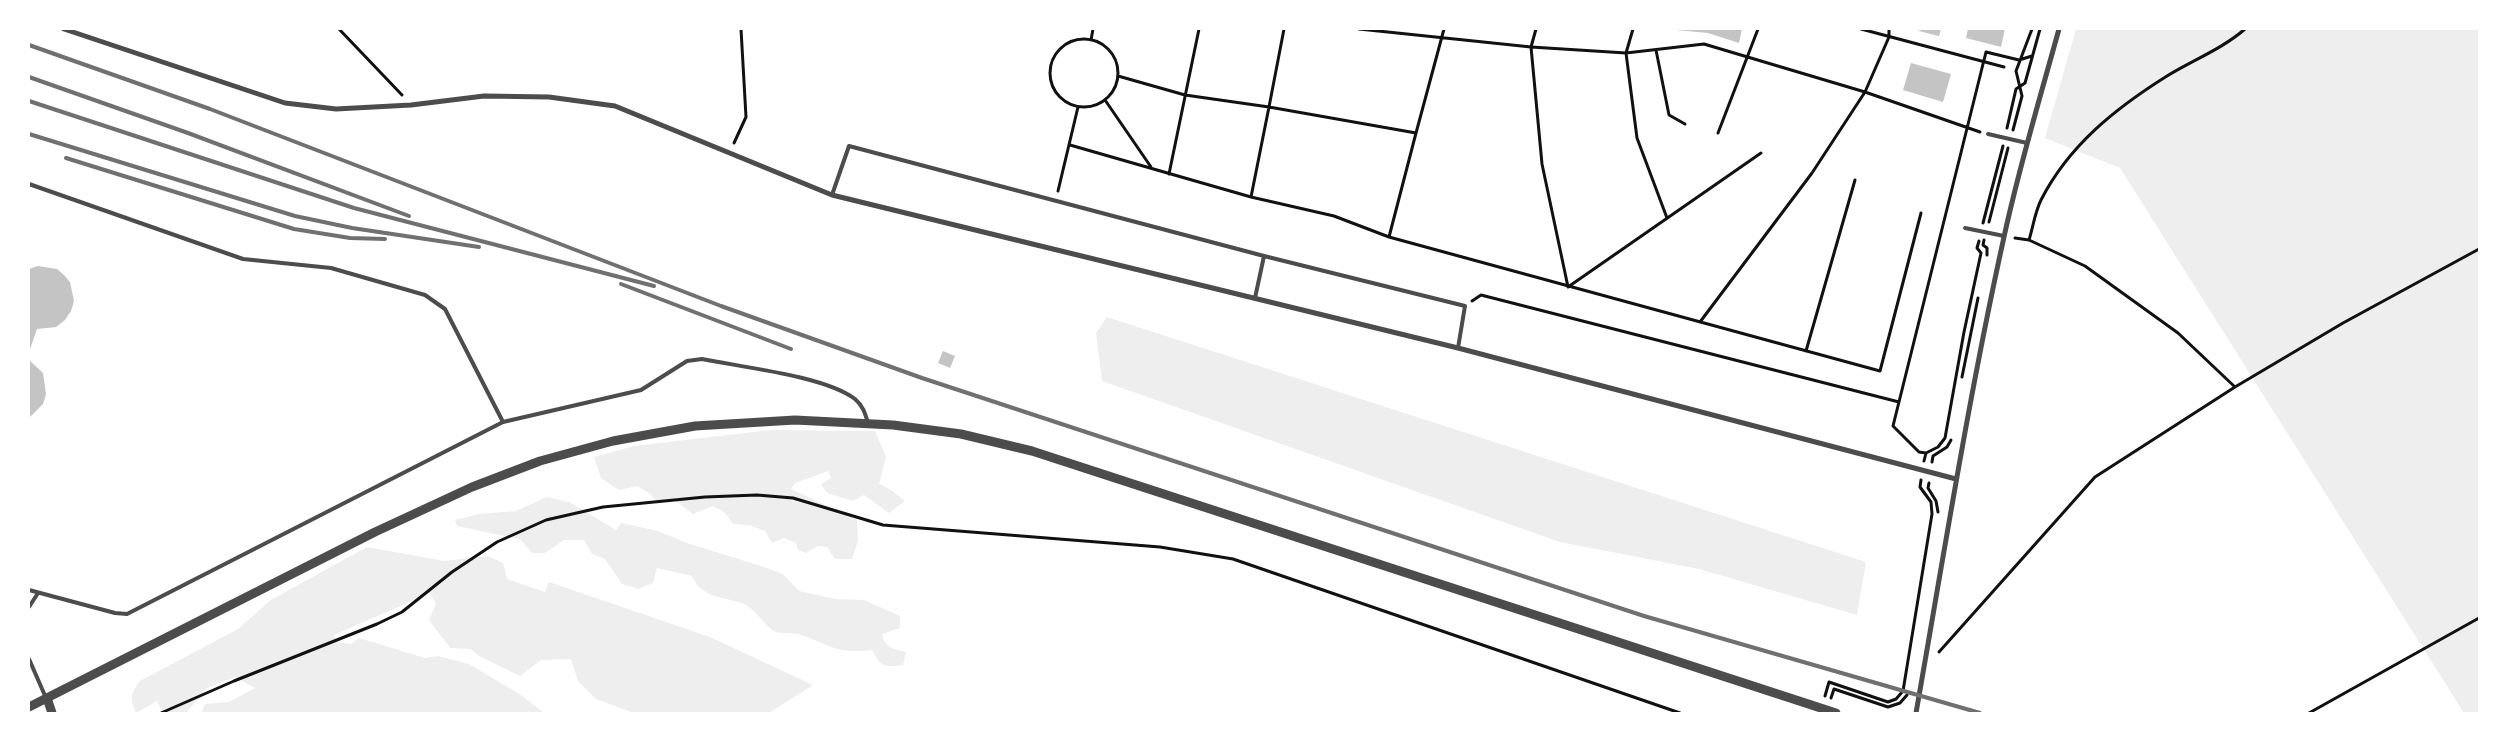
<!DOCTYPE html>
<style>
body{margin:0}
#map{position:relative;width:2508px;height:742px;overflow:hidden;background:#fff;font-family:Spectral,serif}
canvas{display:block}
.frame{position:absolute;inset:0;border:30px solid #fff;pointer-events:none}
</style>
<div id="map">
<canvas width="2508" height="742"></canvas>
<div class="frame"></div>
</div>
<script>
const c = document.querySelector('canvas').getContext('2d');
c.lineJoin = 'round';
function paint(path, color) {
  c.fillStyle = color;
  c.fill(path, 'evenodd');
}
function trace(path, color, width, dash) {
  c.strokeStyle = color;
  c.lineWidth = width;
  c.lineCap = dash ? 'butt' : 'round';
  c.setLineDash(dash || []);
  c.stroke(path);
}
paint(new Path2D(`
 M2076 29H2479V713H2464L2120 168 2045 138Z
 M1107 317 1866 562 1857 615 1699 569 1560 542 1102 381 1096 333Z
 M770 430 875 431 886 457 879 484 891 490 905 501 889 513 864 495 853 501 827 493 821 484 831 478 828 471 795 483 791 489 857 520 858 541 852 559H835L827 547 818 546 806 553 798 550 796 543 784 538 772 543 765 531 749 525 733 524 724 512 713 506 693 514 674 500 659 503 649 493 637 486 619 490 601 478 594 457 634 446Z
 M547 497 569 502 616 530 621 523 658 531 687 543 764 567 783 574 799 591 836 599 864 600 900 616V628L882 634C885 648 893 649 906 652L903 665C884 667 881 668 872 650 832 654 833 645 798 634 791 632 779 635 772 630 763 623 755 609 744 604 723 596 702 599 692 576L657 568 653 583 638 589 622 584 605 559 592 554 584 540H564L545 553H532L520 539 457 526 455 520 479 514 516 511Z
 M367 547 444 561 488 556 503 563 507 579 545 592 549 582 710 637 813 685 769 713H634L596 699 578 681 571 659 541 660 520 676 481 657 470 649 450 648 429 620 436 604 430 593 334 635 336 642 351 644 359 638 425 658 438 656 469 664 521 695 544 713H201L205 704 229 702 255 688 235 677 207 688 186 713H163L157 701 136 713C130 698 130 694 140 681L238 629 271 600Z`), '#eee');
paint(new Path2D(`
 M1665 29H1742L1739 43 1708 33Z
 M1920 29H1941L1939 36 1919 31Z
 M1968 29H2005L2001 47 1966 38Z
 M1911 63 1951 74 1943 102 1903 90Z
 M38 266 57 269 64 275 70 282 74 301 71 311 65 320 56 327 37 329 29 352V269Z
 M943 351 955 356 950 368 938 363Z
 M29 360 43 373 46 394 43 404 29 418Z`), '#c4c4c4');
trace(new Path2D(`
 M339 29 402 95
 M1284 29 1269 107 1416 133 1444 29
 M1359 29 1531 47 1626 53 1704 44 1865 92 1980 132
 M1536 29 1531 47 1542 164 1568 287 1761 153
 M1633 29 1626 53 1637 138 1667 218
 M1861 29 2004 67
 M1050 73a34 34 0 1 1 68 0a34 34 0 1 1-68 0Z
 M1091 40 1093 29
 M1656 50 1669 115 1685 124
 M1118 76 1185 95 1269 107 1251 197
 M1105 100 1151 167
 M2007 128 2016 89 2025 83 2040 29
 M2013 130 2022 96 2016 71 2032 29
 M1416 133 1389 237 1880 371 1921 213
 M1718 133 1758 29
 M734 143 746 117 741 29
 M1070 145 1251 197 1334 216 1389 237
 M1169 174 1199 29
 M1058 191 1078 107
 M1989 222 2008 148
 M1983 223 2003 146
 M2015 238 2029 240C2033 227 2035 212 2041 200 2069 145 2116 108 2167 76 2193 60 2222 49 2245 29
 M1984 240 1983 245 1987 248V255
 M2029 240 2085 266 2178 333 2235 387
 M1472 301 1481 295 1899 402
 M1700 322 1812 173 1865 92 1889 37V29
 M1806 351 1855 180
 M1962 377 1978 298
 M1926 453 1919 452 1893 426 1986 52 2019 60 2032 56
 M1924 461 1926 453 1938 447 1945 438 1964 332 1981 253 1977 248 1979 241
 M1932 462 1933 456 1947 447 1951 440
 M1929 483 1928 488 1936 501 1938 512
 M1939 652 2095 477 2235 387 2343 323 2479 249
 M1825 696 1829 682 1888 702 1896 699 1903 691 1932 514 1931 502 1920 487 1921 480
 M1831 698 1834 689 1888 707 1900 703 1907 695
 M161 713 234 681 377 624 402 612 452 572 497 542 546 520 603 507 705 497 757 495 793 498 883 525 1160 547 1233 559 1680 713
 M2309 713 2479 618`), '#111', 3);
trace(new Path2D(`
 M1988 134 2027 143
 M29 184 243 259 331 268 425 295 445 309 503 422
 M832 195 849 146 1264 256 1465 306 1458 348
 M1965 228 2004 236
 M1255 298 1264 256
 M29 590 115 613 127 614 503 422 641 390 687 361 702 359C741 367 825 376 855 399 863 406 865 413 868 423
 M29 607 38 593
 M29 659 46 698`), '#4c4c4c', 4);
trace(new Path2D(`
 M64 29 285 103 336 109 411 105 484 96 549 97 615 106 832 195 1458 348 1956 479
 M1916 713C1944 554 1969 395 2004 237 2019 167 2040 98 2059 29`), '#4c4c4c', 5);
trace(new Path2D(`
 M47 698 52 713
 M29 707 375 532 472 487 540 461 613 441 695 426 795 420 893 425 961 434 1032 451 1836 713`), '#4c4c4c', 9);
trace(new Path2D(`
 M29 45 210 109 721 306 922 378 1644 616 1980 713
 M29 77 188 133 409 216
 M29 101 354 208 654 286
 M29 134 295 216 352 228 479 247
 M66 158 294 229 350 238 385 239
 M621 284 791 349`), '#707070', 4);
</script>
